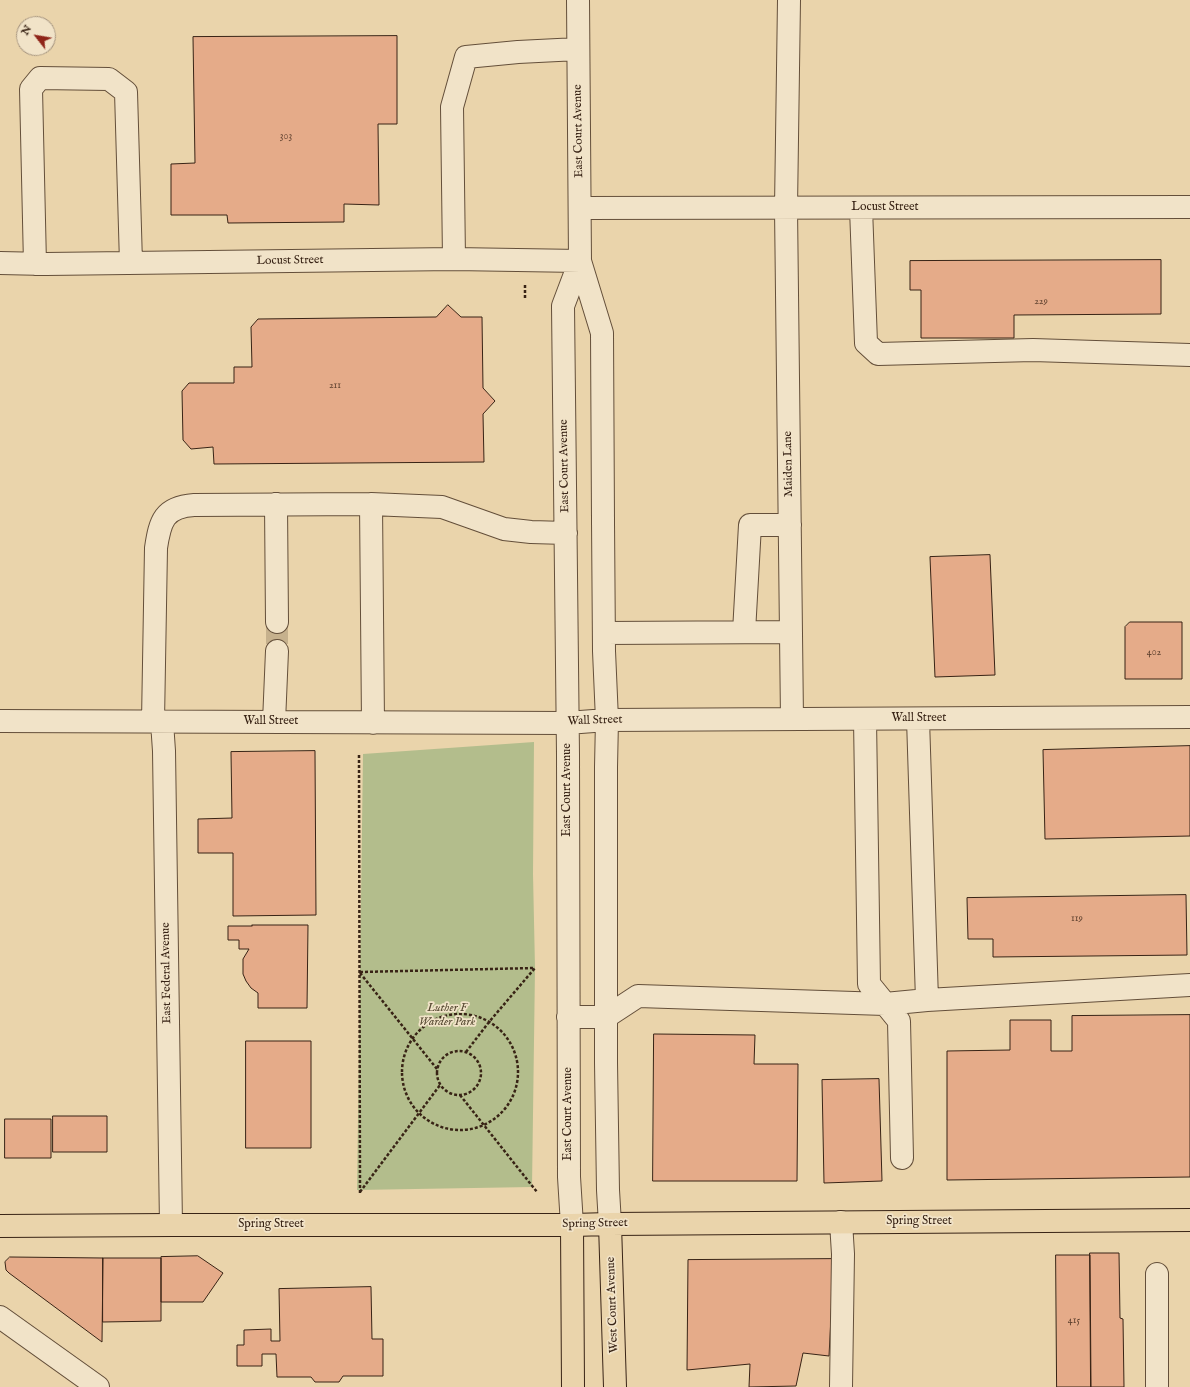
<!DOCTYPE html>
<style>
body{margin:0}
#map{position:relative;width:1190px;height:1387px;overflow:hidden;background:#ead4ab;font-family:"IM FELL English",serif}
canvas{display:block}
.north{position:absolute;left:16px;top:16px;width:40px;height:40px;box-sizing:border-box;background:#f1e3c8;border:1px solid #a79680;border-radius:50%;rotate:301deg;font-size:11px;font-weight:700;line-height:16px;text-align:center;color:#382315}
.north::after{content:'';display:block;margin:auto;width:14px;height:18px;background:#8f2418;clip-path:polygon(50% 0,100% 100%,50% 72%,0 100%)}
</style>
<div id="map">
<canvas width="1190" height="1387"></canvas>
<div class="north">N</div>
</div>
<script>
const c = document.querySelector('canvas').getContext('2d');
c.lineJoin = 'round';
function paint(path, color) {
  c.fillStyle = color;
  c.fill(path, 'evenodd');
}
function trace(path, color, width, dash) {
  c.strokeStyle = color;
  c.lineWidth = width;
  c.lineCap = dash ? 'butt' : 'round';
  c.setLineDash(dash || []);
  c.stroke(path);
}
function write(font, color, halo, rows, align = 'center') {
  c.font = font + ' "IM FELL English",serif';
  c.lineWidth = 3.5;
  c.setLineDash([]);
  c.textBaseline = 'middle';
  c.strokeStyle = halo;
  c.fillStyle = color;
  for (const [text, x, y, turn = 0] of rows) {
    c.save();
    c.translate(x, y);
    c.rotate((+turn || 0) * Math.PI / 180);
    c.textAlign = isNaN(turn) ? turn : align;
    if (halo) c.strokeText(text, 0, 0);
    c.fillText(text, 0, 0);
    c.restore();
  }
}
paint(new Path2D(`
 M534 742 533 874 535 968 532 1187 357 1190 363 754Z`), '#b3bd8c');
const building = new Path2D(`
 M397 36V124H378L379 205 344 204V222L228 223 227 215H171V164L195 163 193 37Z
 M1161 260V314L1014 315V338H921V290H910V261Z
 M448 305 461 317H482L483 388 495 401 483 414 484 462 214 464 213 447 191 449 183 440 182 391 189 383H234V367H252L251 327 258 319 436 317Z
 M990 555 995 675 935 677 930 557Z
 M1130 622H1182V679H1125V627Z
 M1190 746V836L1045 839 1043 750Z
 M315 751 316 915 233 916V853H198V819L232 818 231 752Z
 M1186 895 1187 955 993 957V939H968L967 898Z
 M252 925H308L307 1008H258V993L251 988 246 981 243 974V959L249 949H239V940H228V926H252Z
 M1190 1015V1177L947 1180V1051L1010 1050V1020H1051V1051H1072V1016Z
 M654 1034 755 1035 754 1064H798L797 1181H653Z
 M246 1041H311V1148H246Z
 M879 1079 882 1181 824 1183 822 1080Z
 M53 1116H107V1152H53Z
 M5 1119H51V1158H5Z
 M1090 1253H1119L1120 1318 1123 1319 1124 1387H1091Z
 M1056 1255H1090L1091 1387H1057Z
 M198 1256 223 1273 203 1302H161V1257Z
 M10 1257 103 1258 102 1342 9 1273 6 1270 5 1262Z
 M103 1258H161V1321L103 1322Z
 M834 1259 829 1356 803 1353 796 1386 749 1387 750 1364 687 1370 688 1260Z
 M371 1287 372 1339H383V1376H343L339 1382H315L311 1377H277L276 1354H262V1366H237V1345H244V1330L271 1329V1341H280L279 1289Z`);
paint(building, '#e5ab89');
trace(building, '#382315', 1);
trace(new Path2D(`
 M277 622V651`), '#c6b18d', 22, [22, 11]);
const minor = new Path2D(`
 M578 0 580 261 602 333 603 521 604 651 607 720 606 767V1063L608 1190 610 1224
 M789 0 786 208 792 719
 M580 208 1190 207
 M861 208 866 343 878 354 1033 350 1190 355
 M454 259 452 107 466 57 518 52 578 49
 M0 263 46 264 454 259 580 261
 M35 264 31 89 40 78 109 79 126 92 131 263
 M276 504 277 622
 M371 504 373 723
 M744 632 750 525H790
 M604 633 791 632
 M865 719 869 984 899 1021 902 1158
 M918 719 927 1000 1190 985
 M0 721 567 723 607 720 1190 717
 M153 721 156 548C160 521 164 507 194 505L371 504 442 507 504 529 531 532 566 533
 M162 722 164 751 171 1225
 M274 722 277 651
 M568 1017H606L638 996 885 1004 927 1000
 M572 1225 569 1177 568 754 563 306 580 261
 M0 1317 98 1387
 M841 1387 843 1254 841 1222
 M1157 1387V1274`);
const major = new Path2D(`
 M610 1224 615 1387
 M572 1225 573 1387
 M0 1226 171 1225H572L610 1224 1190 1220`);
trace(minor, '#644f3a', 24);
trace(major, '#382315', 24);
trace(new Path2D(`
 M525 298V284
 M359 755 360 1193
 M360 972 535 968
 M360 973 437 1069
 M402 1072a58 58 0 1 1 116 0a58 58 0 1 1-116 0Z
 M437 1073a22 22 0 1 1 44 0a22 22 0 1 1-44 0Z
 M466 1052 489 1022 535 968
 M460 1095 537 1192
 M360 1192 440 1085`), '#382315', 2.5, [3, 2]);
trace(minor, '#f1e3c8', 22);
trace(major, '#ead4ab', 22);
write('10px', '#634532', null, [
 ["303",286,137],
 ["229",1041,302],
 ["211",335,386],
 ["402",1154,653],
 ["119",1077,919],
 ["415",1074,1321]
]);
write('12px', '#382315', '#f1e3c8', [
 ["East Court Avenue",579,131,-91],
 ["Locust Street",885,208],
 ["Locust Street",290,261,-1],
 ["Maiden Lane",789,464,-91],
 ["East Court Avenue",565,466,-91],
 ["Wall Street",919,719],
 ["Wall Street",595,721,-2],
 ["Wall Street",271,722],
 ["East Court Avenue",568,790,-90],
 ["East Federal Avenue",167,973,-91],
 ["East Court Avenue",569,1114,-90],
 ["Spring Street",919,1222],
 ["Spring Street",595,1224,-1],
 ["Spring Street",271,1225],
 ["West Court Avenue",613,1305,-92]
]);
write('italic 12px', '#574a33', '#f1e3c8', [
 ["Luther F",447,1009],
 ["Warder Park",447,1023]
]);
</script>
